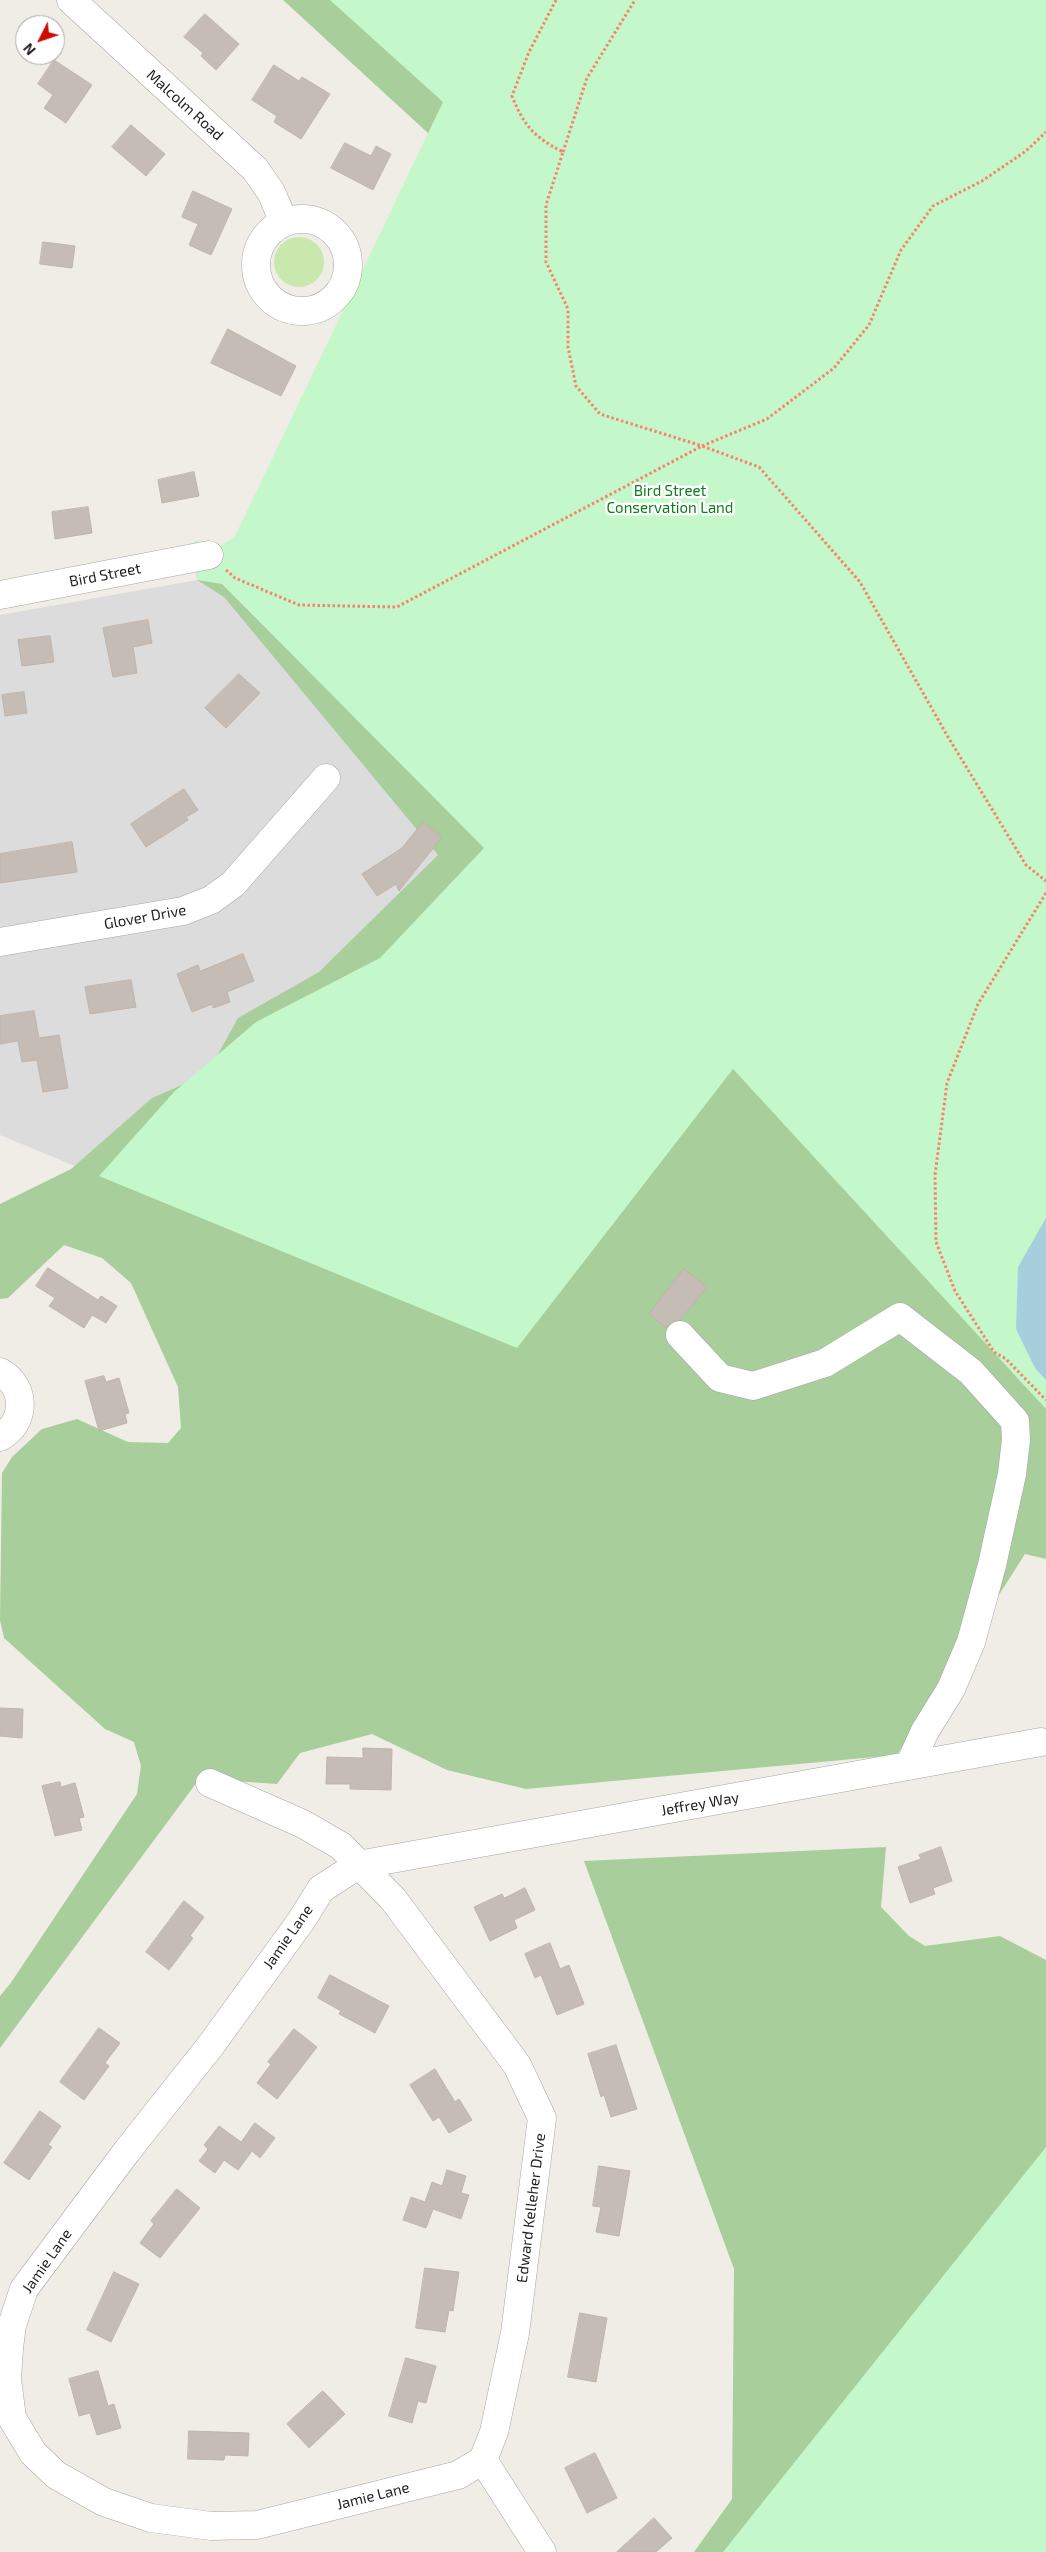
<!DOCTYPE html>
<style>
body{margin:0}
#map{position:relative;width:1046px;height:2552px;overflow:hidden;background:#f0ede6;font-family:"Exo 2",sans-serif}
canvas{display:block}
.north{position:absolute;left:15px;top:15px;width:50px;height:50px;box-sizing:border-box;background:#fff;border:1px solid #a5a5a5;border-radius:50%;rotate:229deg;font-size:14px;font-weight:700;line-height:20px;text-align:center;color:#1f1f1f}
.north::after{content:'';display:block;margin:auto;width:18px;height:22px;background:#c90d05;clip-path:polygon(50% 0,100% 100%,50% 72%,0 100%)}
</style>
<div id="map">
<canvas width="1046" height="2552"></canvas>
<div class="north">N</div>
</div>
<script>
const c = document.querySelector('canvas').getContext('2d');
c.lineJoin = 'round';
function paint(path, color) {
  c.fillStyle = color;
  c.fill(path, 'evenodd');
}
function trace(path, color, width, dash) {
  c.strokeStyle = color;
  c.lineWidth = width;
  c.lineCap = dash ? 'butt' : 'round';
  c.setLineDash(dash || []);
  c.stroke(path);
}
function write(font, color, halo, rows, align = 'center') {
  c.font = font + ' "Exo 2",sans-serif';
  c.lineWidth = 5;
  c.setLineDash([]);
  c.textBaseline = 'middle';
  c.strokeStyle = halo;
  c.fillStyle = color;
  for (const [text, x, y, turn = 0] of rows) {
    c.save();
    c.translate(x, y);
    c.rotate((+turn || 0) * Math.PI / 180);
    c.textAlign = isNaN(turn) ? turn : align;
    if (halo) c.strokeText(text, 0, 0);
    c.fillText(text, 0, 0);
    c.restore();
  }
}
paint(new Path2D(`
 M197 580 222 584 484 848 99 1176 0 1135V615Z`), '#dddcdc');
paint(new Path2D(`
 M274 262a25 25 0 1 1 50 0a25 25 0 1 1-50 0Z`), '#c8e8ad');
paint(new Path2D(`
 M283 0H1046V1559L1025 1554 897 1755 526 1789 447 1770 372 1734 300 1753 277 1784 218 1780 203 1774 0 2048V1996L10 1984 137 1794 141 1766 134 1742 105 1729 4 1638 0 1620 2 1473 12 1457 42 1429 77 1419 128 1442 168 1443 181 1428 178 1387 131 1283 102 1258 64 1245 8 1298 0 1299V1204L71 1169 152 1098 207 1074 238 1018 319 972 438 855 224 597 197 580 194 541 229 557 429 134Z
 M886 1847 881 1907 909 1936 925 1946 1000 1936 1046 1960V2552H694L732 2499 734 2269 584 1861Z`), '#a8ce9b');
paint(new Path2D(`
 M330 0H1046V1409L733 1069 517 1348 99 1176 174 1092 256 1022 380 958 484 848 222 584 197 580 194 541 222 545 235 536 443 102Z
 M1046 2147V2552H723Z`), '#c4f8ca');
paint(new Path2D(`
 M1046 1218V1380L1035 1368 1016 1329 1018 1267Z`), '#a7cedc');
const building = new Path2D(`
 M205 14 239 44 216 70 201 56 203 53 184 37Z
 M54 60 92 85 66 123 44 108 53 95 38 84Z
 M274 65 299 81 302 77 330 94 301 139 274 122 277 116 252 100Z
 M131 125 165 154 146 176 112 147Z
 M345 143 371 156 376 146 391 154 373 190 331 168Z
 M193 191 232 209 211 255 189 245 198 224 182 217Z
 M43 242 75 246 72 268 40 264Z
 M228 329 296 366 281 396 211 363Z
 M194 472 199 496 162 503 158 480Z
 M88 507 92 533 55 539 52 512Z
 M148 620 152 643 133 647 137 673 113 677 103 628Z
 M50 636 54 662 22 666 18 640Z
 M239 674 260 693 226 728 205 708Z
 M24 692 27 713 5 716 2 695Z
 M184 789 198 810 186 817 188 820 146 847 131 824Z
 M423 822 442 837 399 891 396 884 377 896 362 874 402 848Z
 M72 842 77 872 0 883V854Z
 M243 954 254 981 227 992 230 1002 213 1008 212 1004 192 1012 177 974 198 965 200 971Z
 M131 980 136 1007 90 1014 85 987Z
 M34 1011 39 1038 59 1035 68 1088 43 1092 37 1060 22 1062 18 1041 0 1044V1016Z
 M48 1268 98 1300 101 1296 117 1306 106 1323 92 1315 84 1328 49 1306 55 1298 36 1286Z
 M684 1269 707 1287 686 1313 679 1320 670 1323 666 1328 649 1314Z
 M104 1376 106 1382 119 1378 129 1413 125 1414 127 1423 99 1431 85 1381Z
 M0 1708 23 1709 22 1738 0 1736Z
 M363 1748 392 1749 391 1790 350 1789V1784H326L327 1757 363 1758Z
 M60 1782 61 1787 75 1783 84 1817 79 1818 82 1830 55 1836 42 1786Z
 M941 1847 952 1881 933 1888 935 1894 910 1903 898 1867 921 1859 919 1855Z
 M525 1888 535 1910 514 1920 517 1928 490 1941 474 1907 502 1894 504 1898Z
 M184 1901 204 1917 190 1936 193 1938 169 1970 146 1952Z
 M550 1943 560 1969 569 1965 584 2004 557 2015 541 1975 535 1978 525 1954Z
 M330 1975 389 2006 375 2033 339 2014 341 2011 318 1998Z
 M99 2028 120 2043 105 2063 109 2066 84 2100 60 2082Z
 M294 2029 317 2047 277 2099 257 2083 271 2064 268 2062Z
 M616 2045 637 2109 611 2117 604 2095 601 2097 588 2054Z
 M435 2069 455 2102 459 2099 472 2120 449 2133 439 2117 433 2121 410 2085Z
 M40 2111 61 2126 48 2145 52 2147 29 2180 4 2163Z
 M255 2123 275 2138 260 2158 252 2151 238 2170 224 2160 215 2173 199 2161 208 2149 204 2145 219 2126 241 2142Z
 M599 2166 630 2171 619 2236 596 2232 601 2207 593 2206Z
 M447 2170 466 2176 461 2193 469 2195 461 2219 433 2209 426 2228 403 2220 411 2197 425 2202 432 2182 442 2186Z
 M177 2189 200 2208 160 2258 140 2243 154 2224 151 2221Z
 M425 2268 459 2272 453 2311 449 2310 445 2332 416 2328Z
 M114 2272 139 2284 111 2342 87 2330Z
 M580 2313 607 2318 596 2382 568 2377Z
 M406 2358 436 2366 426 2403 418 2401 412 2423 389 2416Z
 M98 2371 108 2406 114 2404 121 2428 97 2435 90 2413 79 2416 69 2379Z
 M323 2391 345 2414 309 2448 287 2424Z
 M189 2431 249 2433 248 2456 225 2455 224 2460 188 2459Z
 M595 2453 617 2498 587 2513 565 2468Z
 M654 2518 672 2538 656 2552H617Z`);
paint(building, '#c4bcb5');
trace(building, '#c1b4a8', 1);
const minor = new Path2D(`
 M71 0 255 169 271 192 284 222
 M256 265a46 46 0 1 1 92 0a46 46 0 1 1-92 0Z
 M0 595 209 555
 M0 942 183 911 211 900 233 884 326 778
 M680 1335 720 1378 753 1386 825 1363 900 1317 971 1372 1015 1421 1016 1440 1012 1474 992 1565 971 1642 951 1689 925 1731 909 1766
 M0 1372C27 1387 26 1423 0 1437
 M210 1783 303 1824 341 1846 393 1899 517 2065 542 2118 515 2333 494 2432 483 2460 542 2552
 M483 2460 458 2475 257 2525 211 2526 151 2518 104 2502 56 2475 33 2453 12 2418 7 2379 9 2348 12 2325 24 2289 127 2151 211 2045 301 1921 321 1889 358 1865 1041 1742`);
trace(minor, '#a6a6a6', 29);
trace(new Path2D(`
 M556 0 529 52 512 96C524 126 534 137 563 152L546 205V262L568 309V347L576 386 600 414 702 446 767 419 834 368 869 325 901 250 933 206 982 181 1026 151 1046 132
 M563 152 587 78 635 0
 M226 570 235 578 299 605 397 607 702 446 759 467 860 582 948 737 1026 865 1046 881
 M1046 893 978 1004 947 1083 935 1175 936 1242 955 1291 994 1352 1006 1359 1046 1400`), '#f68370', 3, [2.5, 2.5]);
trace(minor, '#fff', 28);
write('15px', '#1f1f1f', '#fff', [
 ["Malcolm Road",185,105,42],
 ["Bird Street",105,575,-11],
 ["Glover Drive",145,917,-10],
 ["Jeffrey Way",700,1804,-10],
 ["Jamie Lane",288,1937,-55],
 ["Edward Kelleher Drive",531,2208,-83],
 ["Jamie Lane",47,2261,-55],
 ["Jamie Lane",373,2496,-14]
]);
write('15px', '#0e7c1c', '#fff', [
 ["Bird Street",670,491],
 ["Conservation Land",670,508]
]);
</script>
